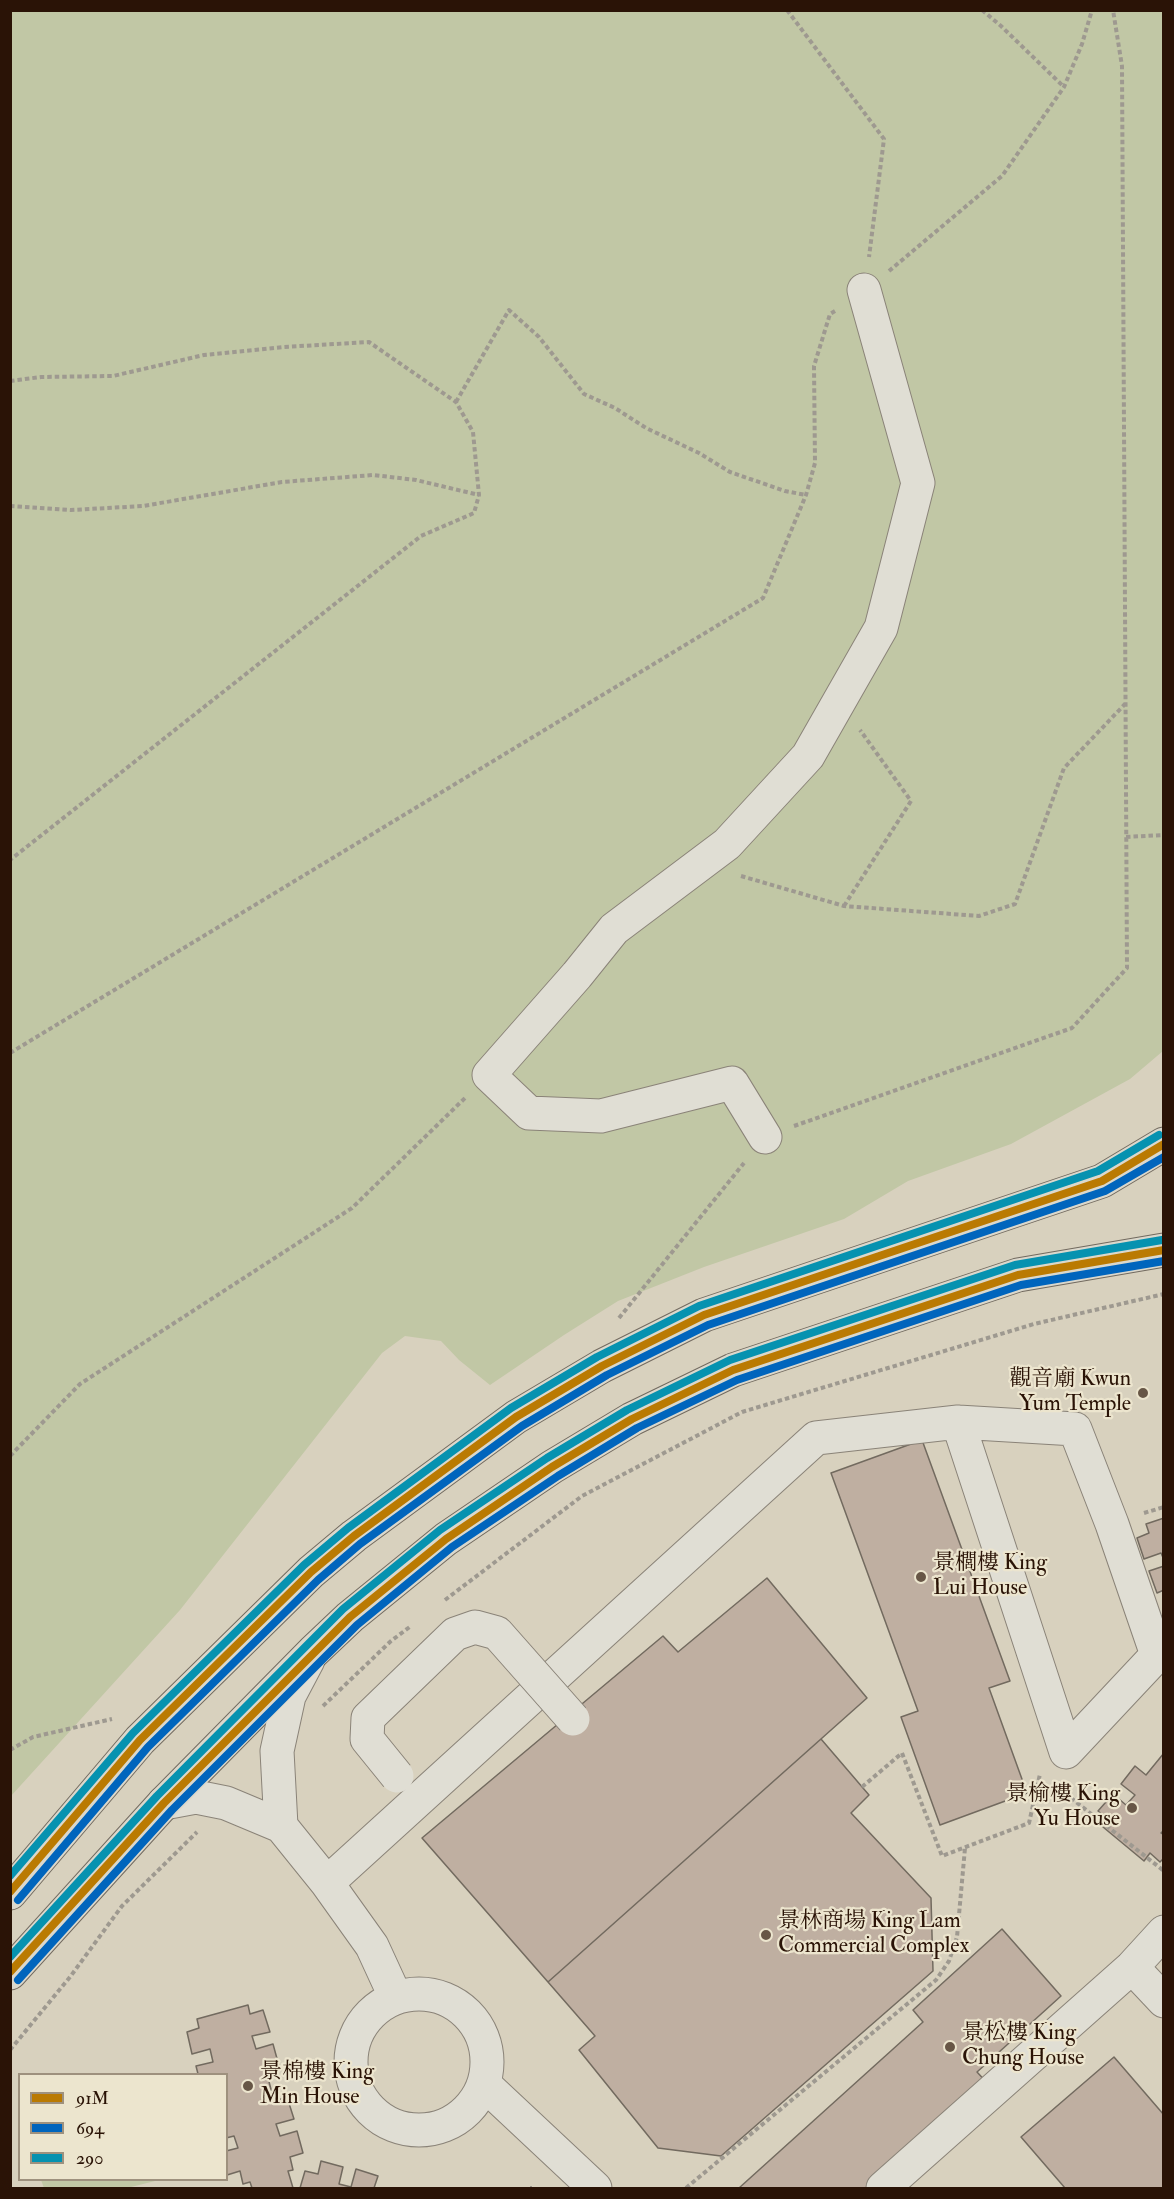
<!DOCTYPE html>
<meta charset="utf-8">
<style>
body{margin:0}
#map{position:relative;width:1174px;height:2199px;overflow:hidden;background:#d8d1be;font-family:"IM FELL Double Pica",serif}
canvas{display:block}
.frame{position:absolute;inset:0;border:12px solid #2a1306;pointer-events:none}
.legend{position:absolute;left:18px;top:2073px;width:210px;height:108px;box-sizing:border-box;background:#ece5ce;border:2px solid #9e917e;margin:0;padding:8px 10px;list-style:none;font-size:18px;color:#2a1306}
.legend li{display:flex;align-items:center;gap:12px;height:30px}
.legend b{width:30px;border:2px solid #9e917e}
</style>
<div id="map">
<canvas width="1174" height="2199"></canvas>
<div class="frame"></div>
<ul class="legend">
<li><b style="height:8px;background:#ba7a02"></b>91M</li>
<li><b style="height:8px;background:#0065bd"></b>694</li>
<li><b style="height:8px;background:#0692b0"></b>290</li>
</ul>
</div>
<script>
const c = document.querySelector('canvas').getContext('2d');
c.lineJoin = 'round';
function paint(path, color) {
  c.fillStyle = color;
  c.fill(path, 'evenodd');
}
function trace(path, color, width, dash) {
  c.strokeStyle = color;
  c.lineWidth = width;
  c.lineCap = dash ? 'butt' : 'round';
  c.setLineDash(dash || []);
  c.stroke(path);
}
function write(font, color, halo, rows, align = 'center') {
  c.font = font + ' "IM FELL Double Pica","Noto Serif TC",serif';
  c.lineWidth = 4.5;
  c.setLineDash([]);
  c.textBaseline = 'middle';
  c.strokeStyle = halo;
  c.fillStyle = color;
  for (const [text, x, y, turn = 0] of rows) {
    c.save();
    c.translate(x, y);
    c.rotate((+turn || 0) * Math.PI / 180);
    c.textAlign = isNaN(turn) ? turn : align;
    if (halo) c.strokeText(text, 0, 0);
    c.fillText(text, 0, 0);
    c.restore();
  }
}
paint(new Path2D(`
 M11 11H1163V1051L1130 1079 1011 1144 908 1181 844 1219 704 1267 618 1301 564 1335 490 1385 459 1360 441 1341 405 1336 382 1353 180 1610 11 1796Z
 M41 2180H159L127 2188H44Z`), '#c1c7a5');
const building = new Path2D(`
 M922 1440 1010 1681 989 1688 1027 1793 940 1825 901 1717 918 1711 831 1473Z
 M1164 1518V1560L1161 1553 1144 1559 1137 1538 1149 1533 1146 1524Z
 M1164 1566V1590L1157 1593 1149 1571Z
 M767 1578 867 1698 548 1982 422 1838 663 1636 678 1652Z
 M821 1739 869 1795 851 1813 931 1898 933 1971 721 2156 658 2148 579 2050 595 2036 548 1982Z
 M1164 1753V1830L1161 1833 1164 1835V1858L1160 1862 1150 1853 1144 1861 1103 1827 1109 1820 1098 1811 1113 1794 1126 1805 1135 1795 1121 1784 1135 1766 1146 1775Z
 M1002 1929 1061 1996 977 2072 990 2086 877 2188H739L923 2022 913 2010Z
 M248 2005 250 2014 263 2010 270 2032 252 2036 256 2049 273 2044 279 2066 266 2070 274 2101 287 2097 294 2119 276 2124 280 2136 297 2131 303 2153 290 2157 293 2170 288 2171 293 2188H252L250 2182 243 2184 240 2171 227 2175 226 2151 238 2148 234 2136 226 2138V2074H198L196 2066 213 2062 210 2049 192 2054 187 2032 199 2028 197 2019Z
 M1114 2057 1164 2115V2188H1065L1021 2137Z
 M321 2161 343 2167 339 2184 351 2187 356 2169 378 2176 374 2188H300L305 2171 318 2174Z`);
paint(building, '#bfafa1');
trace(building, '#726a5f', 1.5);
const minor = new Path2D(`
 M765 1137 732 1083 601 1116 529 1113 489 1075 577 975 614 929 727 844 808 756 881 628 918 483 864 290
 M164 1803 196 1797 226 1803 281 1826 327 1883 372 1946 395 1996
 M281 1826 277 1751 289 1696 308 1660
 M327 1883 816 1438 958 1422 1075 1429 1112 1524 1157 1655 1066 1752 958 1422
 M1132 1967 1164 2001
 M351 2062a68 68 0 1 1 136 0a68 68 0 1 1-136 0Z
 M484 2084 595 2188
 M883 2188 1132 1967 1164 1932`);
const major = new Path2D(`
 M10 1893 140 1740 311 1572 354 1536 516 1417 602 1366 704 1315 1102 1181 1164 1144
 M10 1973 164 1803 313 1652 350 1617 446 1539 552 1467 632 1419 733 1370 1018 1275 1164 1250`);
trace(minor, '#8a8378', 35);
trace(major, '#726a5f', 35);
trace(new Path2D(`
 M787 10 884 139 869 257
 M982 10 1001 26 1064 87
 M889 271 1002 176 1064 87 1082 44 1092 10
 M10 381 41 377 113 376 204 355 284 347 369 342 456 402 473 432 479 495 474 513 421 536 10 860
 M456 402 509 310 539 337 584 394 615 408 646 428 699 453 730 472 785 491 806 495
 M10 506 71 510 143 506 282 482 373 475 416 480 479 495
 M1126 837 1164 835
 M741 876 844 906 979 916 1015 904 1064 768 1125 704
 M844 906 911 801 860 730
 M10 1053 763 598 806 495 815 463 814 366 830 314 835 311
 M794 1126 1072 1028 1127 968 1122 66 1113 10
 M619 1318 744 1163
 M10 1456 80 1384 352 1208 465 1098
 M1144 1513 1164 1507
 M445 1600 582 1496 742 1412 1034 1324 1164 1294
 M323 1706 391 1641 411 1626
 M10 1750 33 1737 112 1719
 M1053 1784 1164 1871
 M862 1787 902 1753 942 1856 1029 1823 1040 1774
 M10 2050 70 1977 122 1906 197 1832
 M530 2188H532
 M686 2188 936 1980 949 1961 957 1937 965 1848`), '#9e9990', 4, [4.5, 3]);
trace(minor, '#e0ded4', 33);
trace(major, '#dbd8cc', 33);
const minorBridge = new Path2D(`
 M397 1776 367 1739 368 1718 455 1634 475 1627 497 1633 573 1719`);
trace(minorBridge, '#8a8378', 35, []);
trace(minorBridge, '#e0ded4', 33);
trace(new Path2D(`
 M10 1892 140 1740 311 1572 354 1536 516 1417 602 1366 704 1315 1102 1181 1164 1144
 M10 1972 164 1803 350 1617 446 1539 552 1467 632 1419 733 1370 1018 1275 1164 1250`), '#ba7a02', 8);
trace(new Path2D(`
 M18 1900 148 1747 318 1580 360 1544 522 1426 607 1375 708 1325 1105 1191 1164 1157
 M18 1980 172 1810 357 1625 452 1547 558 1476 637 1428 737 1380 1021 1285 1164 1261`), '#0065bd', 8);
trace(new Path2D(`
 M10 1876 133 1733 304 1565 348 1528 511 1408 597 1357 699 1306 1098 1171 1159 1135
 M10 1957 157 1796 343 1609 440 1530 547 1458 627 1410 730 1360 1015 1265 1162 1240`), '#0692b0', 8);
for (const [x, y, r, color] of [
 [1143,1393,6,"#675646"],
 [921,1577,6,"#675646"],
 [1132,1808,6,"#675646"],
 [766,1935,6,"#675646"],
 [950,2047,6,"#675646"],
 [248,2086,6,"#675646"]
]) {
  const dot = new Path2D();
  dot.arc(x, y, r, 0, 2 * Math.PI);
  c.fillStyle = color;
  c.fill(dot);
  trace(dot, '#ece5ce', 2);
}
write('22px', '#2a1306', '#ece5ce', [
 ["觀音廟 Kwun",1131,1380,"right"],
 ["Yum Temple",1131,1405,"right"],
 ["景櫚樓 King",933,1564],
 ["Lui House",933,1589],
 ["景榆樓 King",1120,1795,"right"],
 ["Yu House",1120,1820,"right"],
 ["景林商場 King Lam",778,1922],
 ["Commercial Complex",778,1947],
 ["景松樓 King",962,2034],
 ["Chung House",962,2059],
 ["景棉樓 King",260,2073],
 ["Min House",260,2098]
], 'left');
</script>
